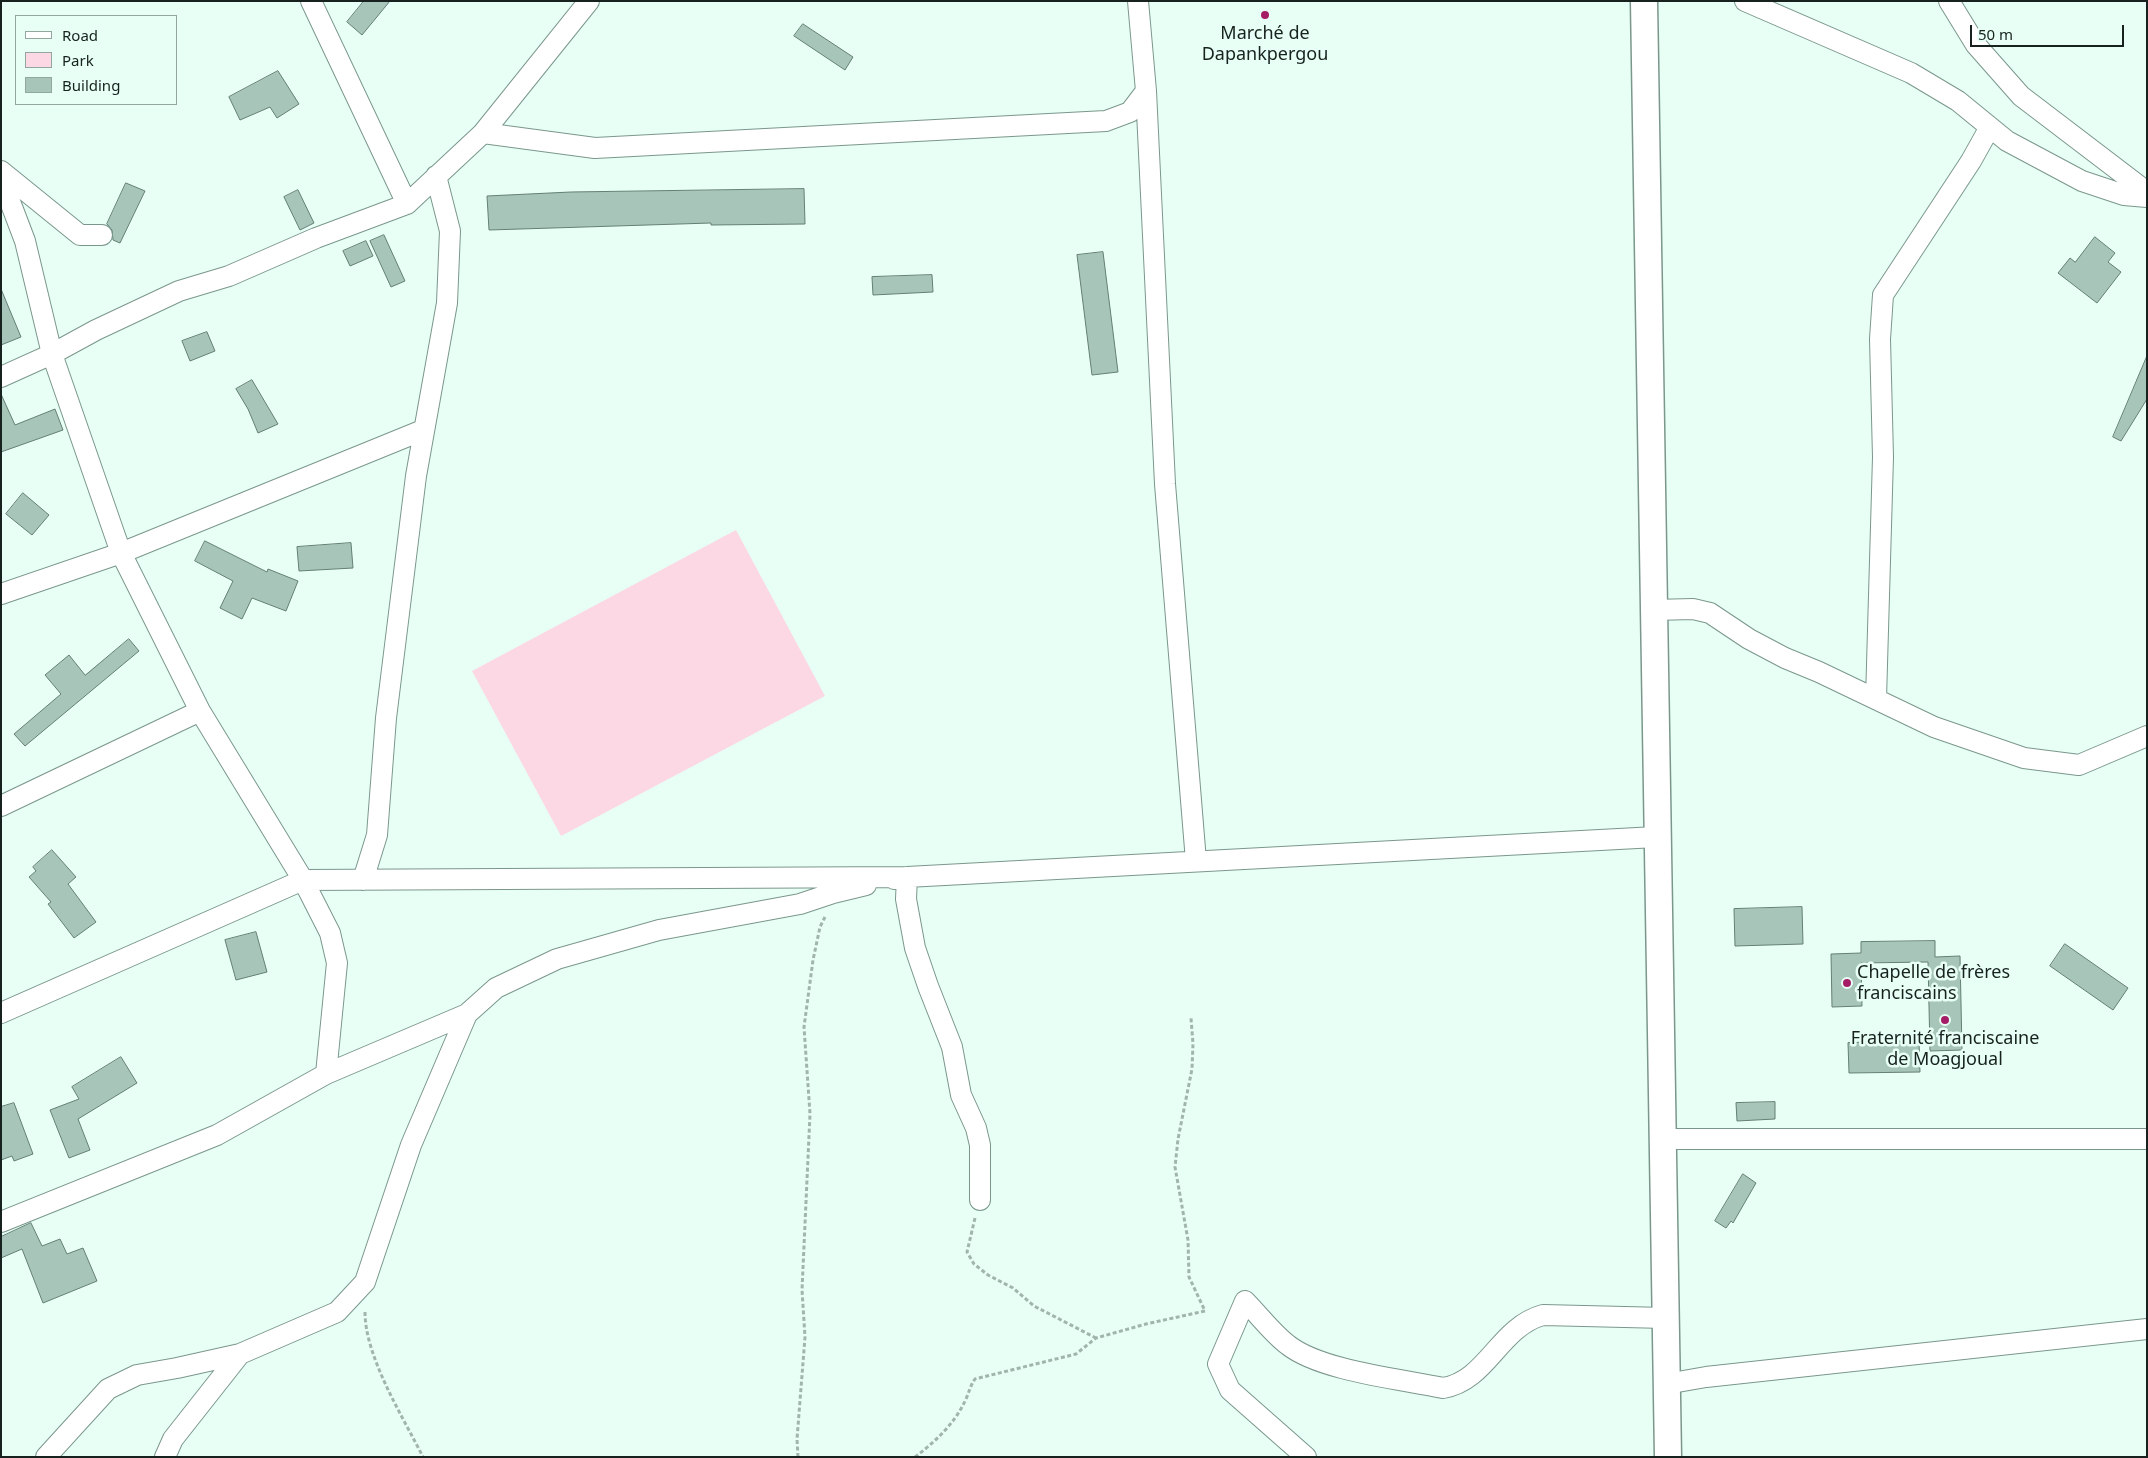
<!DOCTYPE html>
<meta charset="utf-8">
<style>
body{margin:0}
#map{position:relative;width:2148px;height:1458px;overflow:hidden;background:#e7fff5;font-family:"Noto Sans",sans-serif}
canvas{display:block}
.frame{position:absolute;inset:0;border:2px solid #17221e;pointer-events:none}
.legend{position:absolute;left:15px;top:15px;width:162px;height:90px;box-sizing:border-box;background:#e7fff5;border:1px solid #94a79f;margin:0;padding:6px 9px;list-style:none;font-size:15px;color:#17221e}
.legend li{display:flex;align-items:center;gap:10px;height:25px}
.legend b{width:25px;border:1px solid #94a79f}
.scale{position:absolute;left:1970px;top:25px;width:154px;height:22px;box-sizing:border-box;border:2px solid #17221e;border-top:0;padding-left:6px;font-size:15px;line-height:18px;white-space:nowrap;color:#17221e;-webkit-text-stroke:4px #e7fff5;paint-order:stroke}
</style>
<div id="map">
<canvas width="2148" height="1458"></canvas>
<div class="frame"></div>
<ul class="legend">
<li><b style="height:6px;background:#fff"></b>Road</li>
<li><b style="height:14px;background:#fcd8e5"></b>Park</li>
<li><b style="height:14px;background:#a8c5b9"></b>Building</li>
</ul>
<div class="scale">50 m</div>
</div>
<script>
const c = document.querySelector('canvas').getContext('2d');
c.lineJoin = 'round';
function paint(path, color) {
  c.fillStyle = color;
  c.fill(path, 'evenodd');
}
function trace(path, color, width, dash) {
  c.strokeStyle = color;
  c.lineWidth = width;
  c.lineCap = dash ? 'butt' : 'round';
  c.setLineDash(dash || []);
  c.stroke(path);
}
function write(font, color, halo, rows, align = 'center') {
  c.font = font + ' "Noto Sans",sans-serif';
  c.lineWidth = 5;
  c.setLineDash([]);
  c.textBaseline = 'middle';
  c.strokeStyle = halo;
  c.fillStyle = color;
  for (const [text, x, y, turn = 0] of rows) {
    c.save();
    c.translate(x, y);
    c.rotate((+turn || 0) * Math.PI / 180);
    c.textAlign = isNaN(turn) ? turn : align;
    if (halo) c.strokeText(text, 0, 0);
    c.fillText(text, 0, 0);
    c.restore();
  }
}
paint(new Path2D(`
 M736 530 825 696 561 836 472 671Z`), '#fcd8e5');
const building = new Path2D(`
 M364 1H390L362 35 347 22Z
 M803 24 853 57 845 70 794 36Z
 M278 71 299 104 277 118 270 107 240 120 229 97Z
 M126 183 145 191 120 243 113 240 112 230 107 224Z
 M804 189 805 224 711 225V223L489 230 487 196 571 192Z
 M298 190 314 223 300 230 284 197Z
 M384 235 405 281 391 287 370 241Z
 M2095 237 2115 253 2108 262 2121 272 2097 303 2058 273 2070 258 2075 262Z
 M366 241 373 256 350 266 343 251Z
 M1103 252 1118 372 1092 375 1077 255Z
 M932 275 933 292 873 295 872 277Z
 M1 289 21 337 1 345Z
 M207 332 215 351 190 361 182 341Z
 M2147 356V399L2121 441 2113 437Z
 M252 380 278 424 258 433 248 409 236 389Z
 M1 394 15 425 55 409 63 430 1 452Z
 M23 493 49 515 32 535 6 514Z
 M205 541 267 572 268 569 298 581 286 611 252 598 242 619 220 608 233 581 195 561Z
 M351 543 353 568 299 571 297 547Z
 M129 639 139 651 25 746 14 734 61 694 45 675 69 655 85 675Z
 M52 850 76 877 68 884 96 922 74 938 48 904 51 902 29 877 36 871 33 867Z
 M1802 907 1803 944 1735 946 1734 909Z
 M256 932 267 972 236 980 225 940Z
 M1935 941V957L1960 956 1962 1050 1930 1051 1928 962 1861 963 1862 1006 1832 1007 1831 954 1861 953V942Z
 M2065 944 2128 988 2113 1010 2050 966Z
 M1919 1041 1920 1072 1849 1073 1848 1043Z
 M121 1057 137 1083 78 1119 90 1150 69 1158 50 1110 79 1099 72 1087Z
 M1775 1102V1119L1737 1121 1736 1103Z
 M14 1103 33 1154 14 1161 12 1156 1 1160V1107Z
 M1743 1174 1756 1183 1733 1223 1731 1221 1726 1228 1715 1221Z
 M31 1223 42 1246 60 1239 67 1254 83 1248 97 1281 43 1303 22 1249 1 1258V1237Z`);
paint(building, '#a8c5b9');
trace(building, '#647f75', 1);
const minor = new Path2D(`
 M311 1 407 204
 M1745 1 1911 73 1958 101 2007 141 2082 181 2124 195 2147 197
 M1949 1 1976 45 2021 96 2147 192
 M1146 91 1165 484 1196 861
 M483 133 595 148 1106 121 1130 112 1146 91 1138 1
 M1 171 80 235H102
 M1 178 25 241 52 354 121 553 200 711 303 880 330 933 337 963 326 1074
 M1 377 52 354 96 330 179 291 229 276 316 238 407 204 483 133 589 1
 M1 594 121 553 423 430
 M1653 610 1693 609 1710 613 1749 639 1785 658 1819 672 1934 727 2024 758 2079 765 2147 736
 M1876 699 1883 457 1880 339 1883 295 1971 161 1990 127
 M1 806 200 711
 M894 879 907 877 906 899 915 948 928 986 952 1047 961 1095 976 1128 980 1145V1200
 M363 880 377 835 386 718 416 476 447 303 450 231 436 176
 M1 1013 303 880 907 877 1656 837
 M1662 1139H2147
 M1 1222 217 1135 326 1074 467 1014
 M1666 1384 1706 1377 2147 1329
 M46 1457 108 1389 137 1375 177 1368 240 1354 337 1312 365 1282 411 1145 467 1014 496 988 557 959 659 930 800 904 833 893 866 885
 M165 1457 173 1439 240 1354
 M1306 1457 1230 1390 1218 1364 1245 1301C1259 1315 1272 1333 1288 1345 1321 1371 1401 1379 1443 1388 1487 1381 1499 1327 1543 1315L1665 1318`);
const major = new Path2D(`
 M1644 1 1668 1457`);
trace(minor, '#7b978c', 22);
trace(major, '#7b978c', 29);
trace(new Path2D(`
 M975 1218 967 1252 974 1264 988 1275 1013 1288 1034 1306 1096 1338
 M365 1312C365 1357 403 1417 423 1457
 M798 1457 797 1439 805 1337 802 1290 810 1114 804 1027 813 960 820 927 825 917
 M915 1457C935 1442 955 1423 965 1401 969 1393 970 1386 975 1379L1076 1354 1096 1338 1146 1324 1205 1311 1189 1277 1188 1240 1175 1167 1178 1139 1192 1069 1193 1044 1191 1018`), '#a2b5ad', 3, [4, 2.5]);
trace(minor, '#fff', 20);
trace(major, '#fff', 26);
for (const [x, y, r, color] of [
 [1265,15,5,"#a51d66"],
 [1847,983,5,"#a51d66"],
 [1945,1020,5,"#a51d66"]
]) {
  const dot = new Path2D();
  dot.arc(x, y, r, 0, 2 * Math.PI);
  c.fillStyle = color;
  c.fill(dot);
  trace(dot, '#e7fff5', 2);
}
write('18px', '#17221e', '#e7fff5', [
 ["Marché de",1265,34],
 ["Dapankpergou",1265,55],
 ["Chapelle de frères",1857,973,"left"],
 ["franciscains",1857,994,"left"],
 ["Fraternité franciscaine",1945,1039],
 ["de Moagjoual",1945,1060]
]);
</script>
